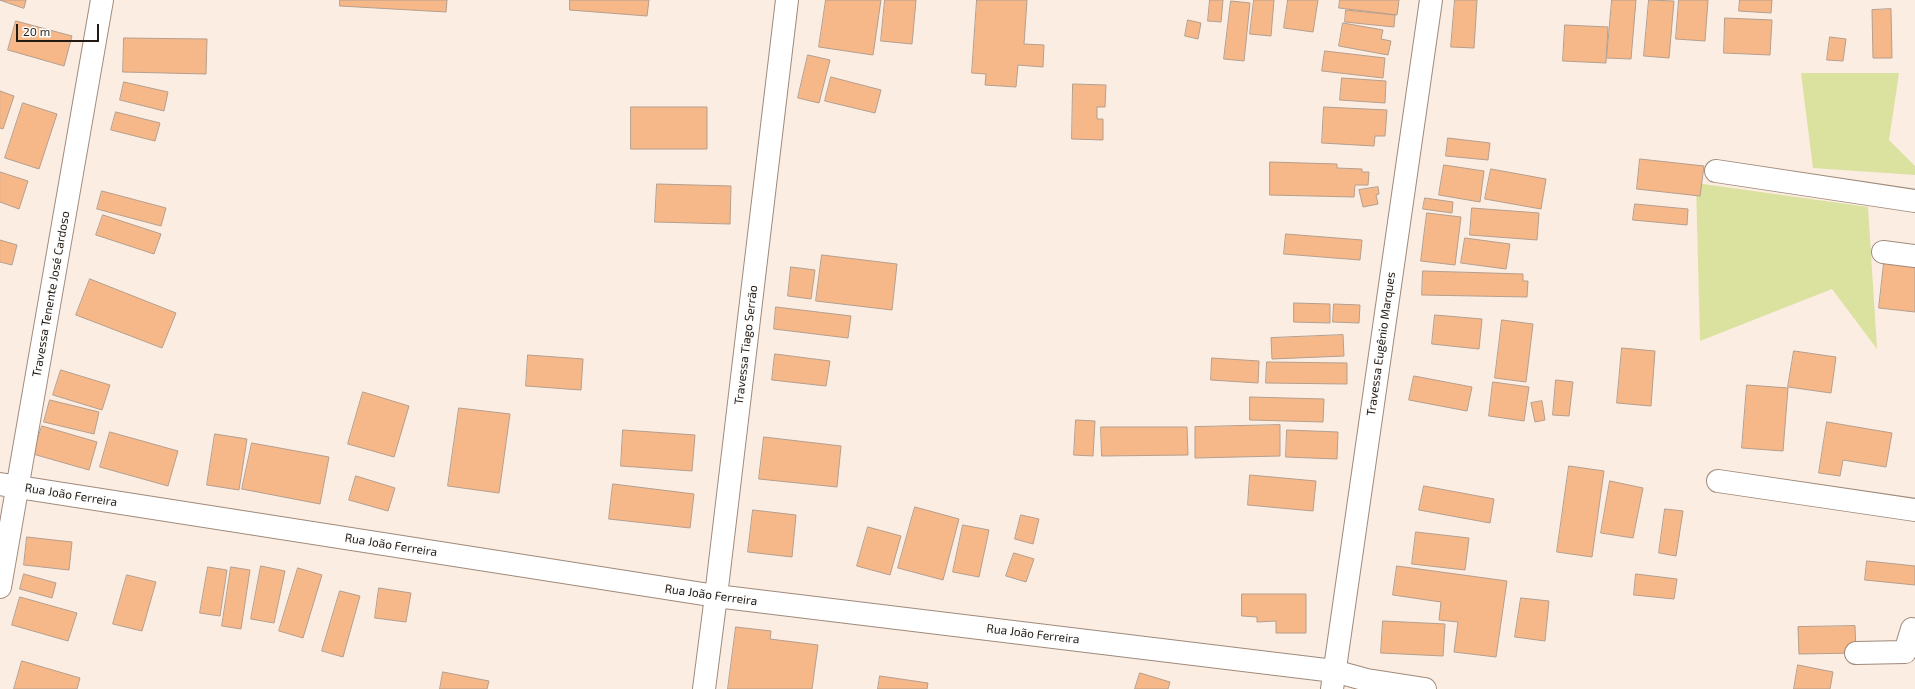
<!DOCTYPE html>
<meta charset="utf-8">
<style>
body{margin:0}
#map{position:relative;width:1915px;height:689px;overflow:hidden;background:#fbede2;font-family:"Exo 2",sans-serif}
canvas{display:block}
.scale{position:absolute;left:16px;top:24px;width:83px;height:18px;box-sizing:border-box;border:2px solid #221a13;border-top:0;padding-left:5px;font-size:12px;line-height:14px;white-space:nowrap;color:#221a13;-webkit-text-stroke:3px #fdfdfd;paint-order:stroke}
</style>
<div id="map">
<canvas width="1915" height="689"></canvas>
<div class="scale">20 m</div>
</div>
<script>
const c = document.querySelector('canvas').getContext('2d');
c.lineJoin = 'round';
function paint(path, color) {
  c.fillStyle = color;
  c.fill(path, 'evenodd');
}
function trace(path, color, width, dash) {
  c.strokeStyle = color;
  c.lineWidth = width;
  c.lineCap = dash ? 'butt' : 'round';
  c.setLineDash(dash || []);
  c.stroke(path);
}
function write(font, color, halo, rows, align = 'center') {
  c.font = font + ' "Exo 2",sans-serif';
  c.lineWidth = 4;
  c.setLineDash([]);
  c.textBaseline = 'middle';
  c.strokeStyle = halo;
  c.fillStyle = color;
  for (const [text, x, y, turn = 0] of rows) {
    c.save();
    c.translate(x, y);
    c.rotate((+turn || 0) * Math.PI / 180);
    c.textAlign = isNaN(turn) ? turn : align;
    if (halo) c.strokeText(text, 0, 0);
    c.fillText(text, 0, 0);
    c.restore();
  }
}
paint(new Path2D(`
 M1801 73H1899L1889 140 1915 166V175L1813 168Z
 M1696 183 1868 207 1877 349 1832 289 1700 341Z`), '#dbe19f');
const building = new Path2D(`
 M0 0H26L24 8Z
 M340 0H447L446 12 340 6Z
 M570 0H649L647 16 570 10Z
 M826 0H881L873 55 819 47Z
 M885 0H916L912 44 881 41Z
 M977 0H1027L1024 44 1044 45 1043 67 1018 65 1016 87 985 85 986 74 972 73Z
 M1210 0H1223L1221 22 1208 21Z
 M1254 0H1274L1271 36 1250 34Z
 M1288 0H1318L1313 32 1284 28Z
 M1340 0H1399L1397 15 1339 8Z
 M1455 0H1477L1474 48 1451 47Z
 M1612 0H1636L1631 59 1607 58Z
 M1649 0 1674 1 1669 58 1644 56Z
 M1679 0H1708L1705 41 1676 39Z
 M1740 0H1772L1771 13 1739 11Z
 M1231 1 1250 3 1244 61 1224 59Z
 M1891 9 1892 58H1873L1872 10Z
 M1346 10 1395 15 1394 27 1345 22Z
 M1725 18 1772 20 1770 55 1724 53Z
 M1188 20 1201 23 1198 39 1185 36Z
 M16 21 72 36 64 66 8 50Z
 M1343 23 1383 30 1381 39 1391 41 1388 55 1339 46Z
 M1565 25 1608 27 1606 63 1563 61Z
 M1830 37 1846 39 1843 61 1827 60Z
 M124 38 207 39 206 74 123 72Z
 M1325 51 1385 58 1383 78 1322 71Z
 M808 55 830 60 819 103 798 98Z
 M831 77 881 90 875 113 825 101Z
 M1342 78 1386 81 1385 103 1340 100Z
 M124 82 168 92 164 111 120 100Z
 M1073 84 1106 85 1105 107H1097V119H1103V140L1072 139Z
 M0 91 14 96 3 129 0 128Z
 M23 103 57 114 39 169 5 158Z
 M631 107H707V149H631Z
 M1324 107 1387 110 1385 136H1375L1374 146 1322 143Z
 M116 112 160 123 155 141 111 130Z
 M1448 138 1490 143 1488 160 1446 156Z
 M1640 159 1704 166 1700 196 1637 189Z
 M1270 162 1337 164V168L1362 169V172H1369L1368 185H1355L1354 197 1270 195Z
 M1444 165 1484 171 1480 202 1439 195Z
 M1491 169 1546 179 1541 209 1485 199Z
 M0 172 28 181 19 209 0 202Z
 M657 184 731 186 730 224 655 222Z
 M1378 187 1379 194 1376 195 1378 204 1363 207 1359 190Z
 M102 191 166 208 161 226 97 209Z
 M1425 198 1453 202 1452 213 1423 209Z
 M1635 204 1688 209 1687 225 1633 220Z
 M1472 208 1539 213 1537 240 1470 235Z
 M1427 213 1461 217 1455 265 1421 261Z
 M103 215 161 234 154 254 96 235Z
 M1286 234 1362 240 1360 260 1284 254Z
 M1465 238 1510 244 1506 269 1461 263Z
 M0 240 17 245 12 265 0 262Z
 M822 255 897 264 892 310 816 301Z
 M1884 263 1915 266V312L1879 308Z
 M791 267 815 270 811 299 788 296Z
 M1423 271 1523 274V281H1528L1527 297 1422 295Z
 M90 279 176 313 162 348 76 315Z
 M1294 303 1330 304V323L1294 322Z
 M1334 304 1360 305 1359 323 1333 322Z
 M776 307 851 316 848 338 774 329Z
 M1435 315 1482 319 1479 349 1432 344Z
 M1502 320 1533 324 1526 382 1495 378Z
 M1343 335 1344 356 1272 359 1271 338Z
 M1622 348 1655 351 1651 406 1617 403Z
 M1794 351 1836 357 1831 393 1788 387Z
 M775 354 830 361 826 386 772 380Z
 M528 355 583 359 581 390 526 386Z
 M1212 358 1259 361 1258 383 1211 380Z
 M1267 362 1347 363V384L1266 383Z
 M61 370 110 385 102 410 53 395Z
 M1414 376 1472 387 1467 411 1409 400Z
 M1556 380 1573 382 1569 416 1553 415Z
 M1493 382 1529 387 1524 421 1489 416Z
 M1747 385 1788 388 1783 451 1742 448Z
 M363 392 409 406 394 457 348 444Z
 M1250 397 1324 399 1323 422 1250 420Z
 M50 400 99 412 94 434 44 422Z
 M1542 401 1545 420 1535 422 1531 403Z
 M459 408 510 414 499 493 448 486Z
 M1076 420 1095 421 1093 456 1074 455Z
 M1827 422 1892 433 1886 467 1843 460 1840 476 1819 473Z
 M1280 425V456L1195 458V427Z
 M42 426 97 442 89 470 33 454Z
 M1101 427H1187L1188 455 1102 456Z
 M623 430 695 435 692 471 621 466Z
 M1287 430 1338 432 1337 459 1286 457Z
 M110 432 178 451 168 486 100 467Z
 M215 434 247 439 239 490 207 485Z
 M764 437 841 446 837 487 759 479Z
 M252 443 329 457 320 504 242 489Z
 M1569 466 1604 471 1592 557 1557 552Z
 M1250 475 1316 481 1313 511 1248 505Z
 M356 476 395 488 388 511 349 500Z
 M1610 481 1643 488 1633 538 1601 533Z
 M613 484 694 494 690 528 609 519Z
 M1424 486 1494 499 1490 523 1419 510Z
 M915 507 959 519 943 580 898 568Z
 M1665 509 1683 511 1676 556 1659 553Z
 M753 510 796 515 792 557 748 552Z
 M1021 515 1039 519 1033 544 1015 539Z
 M963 525 989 530 979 577 953 572Z
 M868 527 901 536 890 575 857 566Z
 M1416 532 1469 538 1465 570 1412 564Z
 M27 537 72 542 69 570 24 565Z
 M1014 553 1034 559 1026 582 1006 576Z
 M1867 561 1915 566V585L1865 580Z
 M261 566 285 571 274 623 251 619Z
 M1397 566 1507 581 1496 657 1454 652 1458 622 1439 620 1441 602 1393 595Z
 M208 567 227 570 220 616 200 613Z
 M231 567 250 570 241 629 222 626Z
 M298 568 322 575 303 638 279 631Z
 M24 574 56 583 52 598 20 589Z
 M1636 574 1677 579 1674 599 1634 595Z
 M127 575 156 582 142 631 113 624Z
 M379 588 411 593 406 622 375 618Z
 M340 591 360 596 343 657 322 651Z
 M1242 594H1306V633H1276V621L1257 622V617L1242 616Z
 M20 597 77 613 68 641 12 625Z
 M1521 598 1549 601 1545 641 1515 637Z
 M1383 621 1445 624 1443 656 1381 653Z
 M1855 626 1856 653 1799 654 1798 627Z
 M736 627 771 631 770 639 818 645 812 689H728Z
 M22 661 80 678 77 689H14Z
 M1798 665 1833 672 1830 689H1794Z
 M443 672 489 681 487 689H440Z
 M1140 673 1170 682 1168 689H1135Z
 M880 676 928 683 927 689H878Z`);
paint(building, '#f7b889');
trace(building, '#b49e8d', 1);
const street = new Path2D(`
 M1716 171 1915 201
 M1883 252 1915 256
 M1718 481 1915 510
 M0 484 716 596 1334 671 1367 680 1425 689
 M0 587 102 0
 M1856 653 1905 652 1912 629 1915 630
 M704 689 716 596 787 0
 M1332 689 1431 0`);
trace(street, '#a08a7a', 24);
trace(street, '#fff', 22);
write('12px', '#221a13', '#fdfdfd', [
 ["Travessa Tenente José Cardoso",51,294,-80],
 ["Travessa Eugênio Marques",1381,344,-82],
 ["Travessa Tiago Serrão",746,345,-83],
 ["Rua João Ferreira",71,495,9],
 ["Rua João Ferreira",391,545,9],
 ["Rua João Ferreira",711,595,8],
 ["Rua João Ferreira",1033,634,7]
]);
</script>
